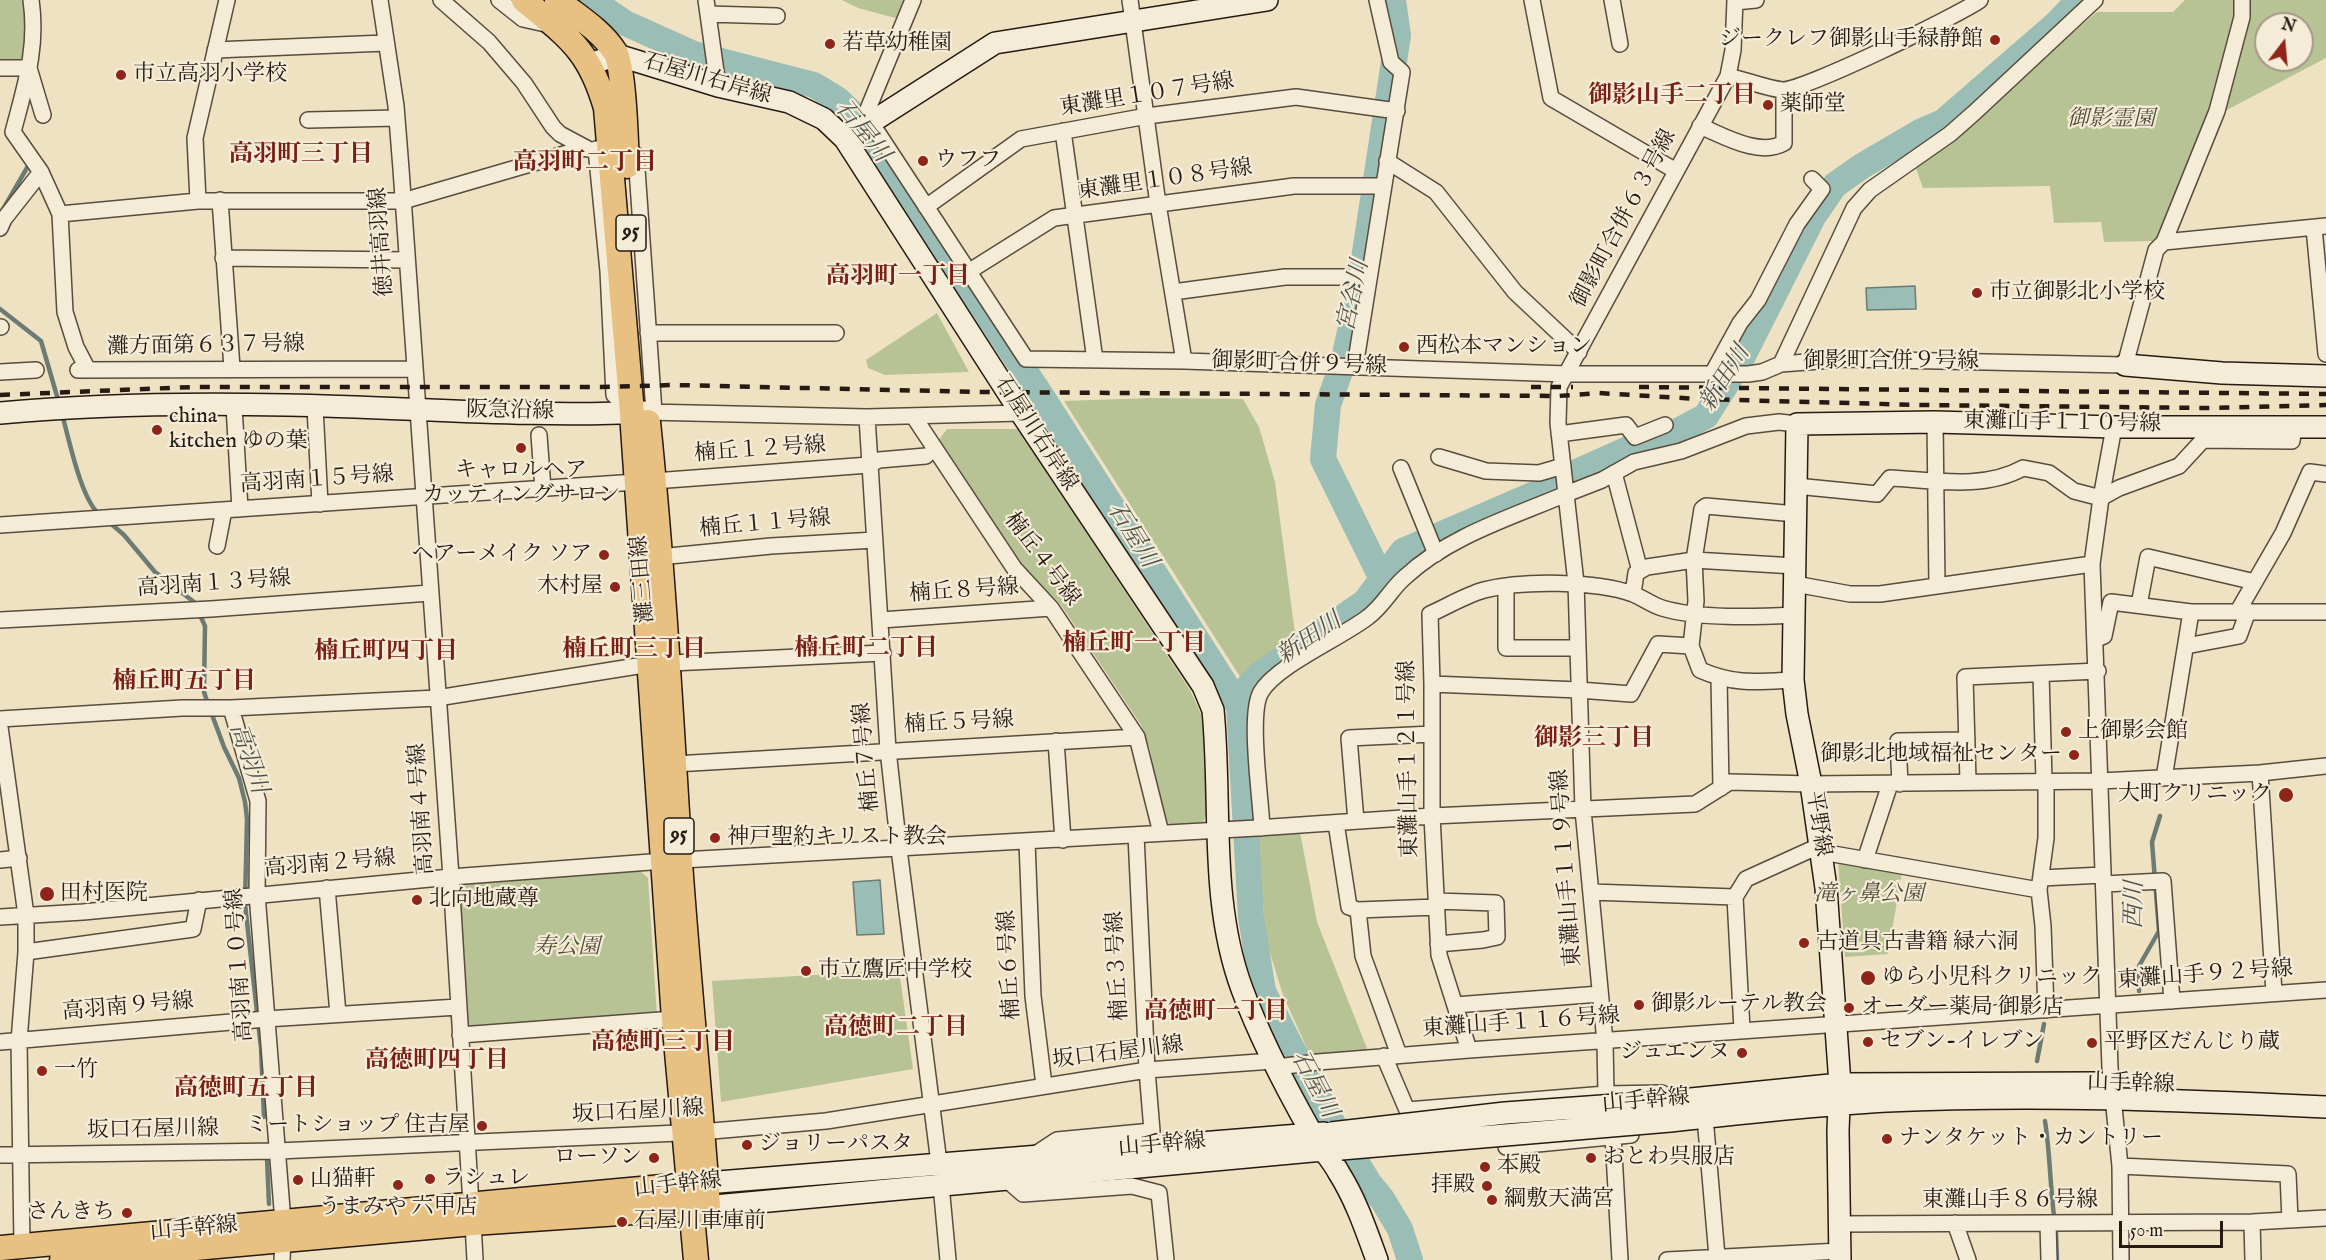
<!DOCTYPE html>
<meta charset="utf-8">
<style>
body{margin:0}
#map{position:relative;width:2326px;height:1260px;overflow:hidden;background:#efe2c3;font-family:"IM FELL English",serif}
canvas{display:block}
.north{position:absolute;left:2254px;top:12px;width:60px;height:60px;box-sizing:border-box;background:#f5ecd8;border:2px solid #a29889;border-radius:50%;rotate:16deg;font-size:16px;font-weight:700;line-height:24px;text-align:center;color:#261a12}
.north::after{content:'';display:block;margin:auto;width:21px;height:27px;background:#8f2418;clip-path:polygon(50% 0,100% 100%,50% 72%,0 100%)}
.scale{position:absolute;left:2119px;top:1221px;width:104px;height:27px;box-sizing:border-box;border:3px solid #261a12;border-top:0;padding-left:8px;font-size:18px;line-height:21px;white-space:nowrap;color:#261a12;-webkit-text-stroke:4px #f5ecd8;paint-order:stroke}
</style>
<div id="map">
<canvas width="2326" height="1260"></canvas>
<div class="north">N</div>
<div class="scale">50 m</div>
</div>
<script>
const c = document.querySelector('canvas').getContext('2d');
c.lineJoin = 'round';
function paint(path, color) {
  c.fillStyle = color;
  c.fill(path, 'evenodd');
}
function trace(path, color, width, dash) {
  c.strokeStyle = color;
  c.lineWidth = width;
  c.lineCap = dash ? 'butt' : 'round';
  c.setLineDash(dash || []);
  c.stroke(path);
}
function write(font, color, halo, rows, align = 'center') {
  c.font = font + ' "IM FELL English","Noto Serif JP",serif';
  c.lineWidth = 4.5;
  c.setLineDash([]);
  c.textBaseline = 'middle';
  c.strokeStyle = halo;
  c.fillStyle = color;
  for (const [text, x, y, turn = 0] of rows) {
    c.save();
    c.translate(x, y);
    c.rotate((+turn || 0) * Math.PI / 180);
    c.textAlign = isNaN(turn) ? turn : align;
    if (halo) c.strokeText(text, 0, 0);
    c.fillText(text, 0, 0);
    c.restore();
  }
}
paint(new Path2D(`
 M0 0H23L28 33 27 60 0 63Z
 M842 0H907L899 19 858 8Z
 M2185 0H2236L2235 20 2212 110 2160 243 2153 241 2104 242 2101 222 2054 223 2050 186 1923 188 1914 163 1966 125 2097 12H2173Z
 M2248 0H2326V58L2223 112ZM2266 24H2302V60H2266Z
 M937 313 969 372 885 375 868 368 866 360Z
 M1151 398 1243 399 1259 427 1275 482 1296 641 1257 670 1244 683 1064 401Z
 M947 429H1018L1190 690 1201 714 1205 741 1209 808 1202 825H1170L1162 815 1150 749 1141 725 1061 605 1026 570 938 441Z
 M1300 832 1317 922 1368 1051 1310 1055 1283 995 1266 940 1258 837Z
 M1838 859 1902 872 1888 954 1845 957Z
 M639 870 648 878 657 1016 465 1028 456 882Z
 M899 970 913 1069 721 1102 712 981Z`), '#b7c395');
const water = new Path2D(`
 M1915 286 1916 309 1867 310 1866 288Z
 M880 880 884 934 857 935 853 882Z`);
paint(water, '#9abdb6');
trace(water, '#6c7c74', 1.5);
trace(new Path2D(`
 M2 211 31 161
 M0 309 41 341 59 403
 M62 414C69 439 81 500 100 515
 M109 522 124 535 155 572 194 602 205 626 204 692 208 704
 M211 712 224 747 239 778 245 802 247 819 245 904 261 1048 264 1117
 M2139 991V966L2159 931 2152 842 2160 816
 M2037 1061 2044 1024
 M2045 1121C2050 1153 2050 1184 2054 1216
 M267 1159 269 1204
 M2056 1232 2057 1260`), '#6c7c74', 4.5);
trace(new Path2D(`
 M591 0 625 23 694 54 814 85 837 99 853 114 873 141 1044 400 1239 706 1251 917 1263 991 1288 1041 1333 1124 1369 1183 1382 1199 1400 1229 1410 1260
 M1382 579 1323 459 1328 405 1343 363 1359 292 1398 35 1393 0
 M1239 706 1245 690 1259 675 1365 602 1403 551 1537 493 1579 471 1633 447 1678 431 1706 416 1739 364 1813 217 1835 185 1862 166 1920 132 1943 122 2057 23 2079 0`), '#9abdb6', 26);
const street = new Path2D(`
 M31 0C38 48 25 86 13 132L41 172 60 214 65 312 76 347 88 370
 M380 0 396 106 401 169 451 877 471 1204
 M441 0 489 42 524 83 553 127 560 134 588 149
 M499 0 523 19 550 25
 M706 0 718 86
 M913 0 868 109 872 124 1026 359 1184 361 1567 374H1748L1762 372 1781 364 1846 359 2125 365 2156 250 2164 242 2217 111 2242 17V0
 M1130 0 1158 204 1184 361
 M1532 0 1551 98 1676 171
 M1612 0 1620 44
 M1735 0 1733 50 1728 76 1559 387 1558 423 1566 494 1602 480 1634 462 1681 451 1746 426 1779 422 1797 424
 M1735 2 1756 0
 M708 14 777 16
 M215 50 385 43
 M0 68H29L43 115
 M1728 76C1746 80 1765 88 1782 90 1803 91 1957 16 1980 0
 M308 120 397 118
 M1700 126C1724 136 1759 157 1784 143V90
 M1063 131 1095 360
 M596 149 608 271 614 395 632 413
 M634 154 636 155 654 412
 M1387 161 1436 192 1515 292 1579 352
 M220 200 232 368
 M198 201 195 138 227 0
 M926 207 1021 139 1147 116 1296 97 1397 111
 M60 214 198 201H403L585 148
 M0 228 4 219 41 172
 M2314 228 2326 354
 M2164 242 2326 226
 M223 258 407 260
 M968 272 1054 218 1294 186H1383
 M1173 292 1285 277H1369
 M0 327H1
 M648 333H836
 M1781 364 1854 208 1870 190 1950 134 1975 112 2095 0
 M1355 367 1402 72 1391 62 1377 0
 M78 370 414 369
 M0 372 36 370
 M1712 374 1740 323 1758 300 1797 224 1822 189 1812 179
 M234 406 240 509
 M315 407 320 504
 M647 412 867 417 1021 413
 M867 417 888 750 899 849 939 1163
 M914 417 1014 568 1051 608 1137 737 1161 833
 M1935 422 1937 586
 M2114 427 2101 498 2092 564 2110 1068 2120 1166 2121 1260
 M1559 434 1626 425 1635 437 1665 425
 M539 435 543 489
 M1439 457 1486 471 1539 473 1563 466
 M1401 468 1436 554
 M1614 473 1640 571 1636 573 1633 594
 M654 481 869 465 879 460 926 456
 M1796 486 1877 494 1890 478C1933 480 1984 490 2023 468L2049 473 2074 491 2101 498 2119 488 2179 466 2203 440 2292 441 2294 427
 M0 525 636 482
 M217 546 224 510
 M659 557 771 546 875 540
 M1640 571 1647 567 1694 560 1795 566
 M1795 584 1850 594H1880L2092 564
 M1506 586V648H1578
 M2139 605 2148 557 2255 582
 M2238 611 2283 533 2310 472 2326 474
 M0 620 211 609 430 593
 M881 620 1051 608
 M2096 639 2104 636 2111 602 2191 612H2326
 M2186 646 2239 636 2248 611
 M2041 674 2044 781
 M1719 678 1721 788
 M1793 680C1756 682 1735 685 1700 670L1691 646 1696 601 1694 560 1702 509 1706 506 1796 514
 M1432 684 1579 690 1631 694 1658 644 1691 646
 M231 708 258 801 257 894 283 1222
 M0 719 182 708H231L437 698 650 664 883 653
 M0 727 26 915V952L19 1041 22 1246
 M1056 741 1063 840
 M675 764 1137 737
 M2260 773 2274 993
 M2164 778 2191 612
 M1968 781 1965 677 2098 671
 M1900 784 1898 741 1967 740
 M1356 821 1349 738 1432 734
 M1336 823 1349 907 1358 910 1363 956 1399 1055
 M1262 828C1261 800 1248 713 1261 692 1277 665 1341 638 1368 617 1383 606 1391 589 1405 577 1449 536 1512 517 1566 494L1576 583 1583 810 1605 1042 1606 1094
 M1027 842 1033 996 1044 1085
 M1822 852 2039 890
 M0 860 19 858
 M1865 860 1890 784
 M2041 878 2103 875
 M2104 884 2163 881 2172 1001
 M327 888 338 1014
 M1591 892 1735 897
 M1436 901 1496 903 1497 937 1483 940 1438 944
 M1358 910 1436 907
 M0 917 83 912 451 877 664 861 1257 828 1432 816 1695 804 1730 782 1811 784 2100 781 2260 773 2326 766
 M26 952 193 929 199 900
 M1455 1005 1600 994
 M2046 1010 2043 926 2039 890 2046 838V780
 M1742 1030 1735 897 1746 879 1821 845
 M460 1035 674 1019
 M0 1042 266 1019 458 1007
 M1469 1050 1439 955 1432 816V684L1430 614C1448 606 1466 595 1484 590 1523 580 1596 581 1633 594 1643 598 1652 605 1662 608 1699 619 1755 617 1794 615
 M1384 1056 1407 1110 1606 1094 1662 1093
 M1277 1067 1318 1062 1469 1050 2326 990
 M1705 1117 1717 1257
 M1505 1125 1506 1147 1631 1135
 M1613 1136 1620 1260
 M0 1155 278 1151 701 1132 826 1121 1147 1070 1273 1061
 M1034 1155 1057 1140 1152 1131 1147 1070 1136 835
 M2120 1166 2288 1174 2290 1220
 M1008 1181 1023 1194 1132 1186 1159 1193 1166 1260
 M941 1185 948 1260
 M2252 1222 2253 1260
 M473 1223 475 1260
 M1955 1223 1968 1260
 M2048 1223 2049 1260
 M1839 1224 2252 1222 2326 1218
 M282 1260 283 1240
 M1667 1260 1840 1251`);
const secondary = new Path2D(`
 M590 64 617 55 718 86 789 102 824 119 845 139 1021 413 1203 686 1213 710C1222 803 1209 900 1242 989 1260 1038 1285 1086 1311 1132 1319 1146 1331 1158 1339 1173 1356 1200 1366 1230 1377 1260
 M845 139 995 43 1267 0
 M2125 365 2222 373 2326 376
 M0 413C95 404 192 403 287 405 407 407 527 418 647 412
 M1671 1101 1840 1084 2098 1083
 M1670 1121C1742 1113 1814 1105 1887 1101 2033 1094 2180 1100 2326 1107
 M706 1183 1324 1133
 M693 1208 1334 1149
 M1840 1260 1838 1130 1840 1084 1826 888 1811 784 1797 714 1793 680 1797 424 1935 422 2114 427H2326`);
const primary = new Path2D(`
 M524 0C568 37 589 49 606 108L632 413 674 1019 696 1260
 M557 0C577 16 601 30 615 52 624 66 626 144 627 166
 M648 422C663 568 671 715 680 862 688 977 700 1092 708 1207
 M0 1248 706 1183
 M62 1260 473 1223 693 1208`);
trace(street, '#584c3e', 18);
trace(secondary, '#261a12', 24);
trace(primary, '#261a12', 27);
trace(street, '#f5ecd8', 15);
trace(secondary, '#f5ecd8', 21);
trace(primary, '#e8c182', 24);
trace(new Path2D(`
 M1531 387H1573
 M1639 387 2326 394
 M0 395 193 387H600L674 385 980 392 1558 396 1599 393 1699 399 1921 405 2208 408 2326 405`), '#261a12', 4.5, [10, 10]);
const secondaryBridge = new Path2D(`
 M1331 1133 1505 1113 1671 1101
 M1341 1149 1670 1121`);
trace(secondaryBridge, '#261a12', 24, []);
trace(secondaryBridge, '#f5ecd8', 21);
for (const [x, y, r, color] of [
 [1995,40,6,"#8f2418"],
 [830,44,6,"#8f2418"],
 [121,75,6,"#8f2418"],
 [1768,105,6,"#8f2418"],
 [923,161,6,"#8f2418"],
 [1977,293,6,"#8f2418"],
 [1404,347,6,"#8f2418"],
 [157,430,6,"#8f2418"],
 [521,448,6,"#8f2418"],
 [604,555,6,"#8f2418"],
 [615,587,6,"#8f2418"],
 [2066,732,6,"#8f2418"],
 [2074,755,6,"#8f2418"],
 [2286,795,8,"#8f2418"],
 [715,838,6,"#8f2418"],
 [47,894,8,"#8f2418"],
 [417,900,6,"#8f2418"],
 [1804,943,6,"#8f2418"],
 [806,971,6,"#8f2418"],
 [1868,978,8,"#8f2418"],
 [1639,1005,6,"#8f2418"],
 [1849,1008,6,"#8f2418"],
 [1868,1042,6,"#8f2418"],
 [2092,1043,6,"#8f2418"],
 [1742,1053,6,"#8f2418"],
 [42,1071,6,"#8f2418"],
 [482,1126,6,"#8f2418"],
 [1887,1139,6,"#8f2418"],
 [747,1145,6,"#8f2418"],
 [654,1158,6,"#8f2418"],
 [1591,1158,6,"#8f2418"],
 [1485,1167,6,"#8f2418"],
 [430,1179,6,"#8f2418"],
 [298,1180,6,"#8f2418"],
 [398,1185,6,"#8f2418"],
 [1487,1186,6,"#8f2418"],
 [1492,1200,6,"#8f2418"],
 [127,1213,6,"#8f2418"],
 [622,1222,6,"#8f2418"]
]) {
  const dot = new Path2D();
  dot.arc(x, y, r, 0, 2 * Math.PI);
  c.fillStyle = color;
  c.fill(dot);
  trace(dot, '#f5ecd8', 2);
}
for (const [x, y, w] of [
 [631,233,30],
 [679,836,30]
]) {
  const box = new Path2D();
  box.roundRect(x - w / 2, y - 18, w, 36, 4.5);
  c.fillStyle = '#f5ecd8';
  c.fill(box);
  trace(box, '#261a12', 1.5);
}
write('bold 21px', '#261a12', null, [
 ["95",631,233],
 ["95",679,836]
]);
write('22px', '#261a12', '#f5ecd8', [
 ["ジークレフ御影山手緑静館",1983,40,"right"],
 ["若草幼稚園",842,44],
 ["市立高羽小学校",133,75],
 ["薬師堂",1780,105],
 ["ウフフ",935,161],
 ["市立御影北小学校",1989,293],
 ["西松本マンション",1416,347],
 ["china",169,417],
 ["kitchen ゆの葉",169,442],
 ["キャロルヘア",521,471,"center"],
 ["カッティングサロン",521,496,"center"],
 ["ヘアーメイク ソア",592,555,"right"],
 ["木村屋",603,587,"right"],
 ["上御影会館",2078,732],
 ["御影北地域福祉センター",2062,755,"right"],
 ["大町クリニック",2272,795,"right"],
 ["神戸聖約キリスト教会",727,838],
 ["田村医院",60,894],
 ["北向地蔵尊",429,900],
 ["古道具古書籍 緑六洞",1816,943],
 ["市立鷹匠中学校",818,971],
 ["ゆら小児科クリニック",1882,978],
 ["御影ルーテル教会",1651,1005],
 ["オーダー薬局 御影店",1861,1008],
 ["セブン-イレブン",1880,1042],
 ["平野区だんじり蔵",2104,1043],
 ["ジュエンヌ",1730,1053,"right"],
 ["一竹",54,1071],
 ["ミートショップ 住吉屋",470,1126,"right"],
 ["ナンタケット・カントリー",1899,1139],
 ["ジョリーパスタ",759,1145],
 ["ローソン",642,1158,"right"],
 ["おとわ呉服店",1603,1158],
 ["本殿",1497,1167],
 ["ラシュレ",442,1179],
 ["山猫軒",310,1180],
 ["拝殿",1475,1186,"right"],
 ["綱敷天満宮",1504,1200],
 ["うまみや 六甲店",398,1208,"center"],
 ["さんきち",115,1213,"right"],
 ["石屋川車庫前",634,1222]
], 'left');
write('22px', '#261a12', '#f5ecd8', [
 ["石屋川右岸線",707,80,16],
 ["東灘里１０７号線",1147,96,-9],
 ["東灘里１０８号線",1165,181,-8],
 ["御影町合併６３号線",1625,219,-62],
 ["徳井高羽線",383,242,-94],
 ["灘方面第６３７号線",206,347,-1],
 ["御影町合併９号線",1891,362],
 ["御影町合併９号線",1299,365,2],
 ["阪急沿線",510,412,1],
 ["東灘山手１１０号線",2062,424,1],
 ["石屋川右岸線",1035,434,57],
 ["楠丘１２号線",760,451,-4],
 ["高羽南１５号線",317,481,-4],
 ["楠丘１１号線",765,525,-5],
 ["楠丘４号線",1041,560,53],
 ["灘三田線",644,579,-95],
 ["高羽南１３号線",214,585,-4],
 ["楠丘８号線",964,592,-4],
 ["楠丘５号線",959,724,-3],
 ["楠丘７号線",868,757,-95],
 ["東灘山手１２１号線",1410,759,-91],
 ["高羽南４号線",423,809,-94],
 ["平野線",1817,824,81],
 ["高羽南２号線",330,865,-5],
 ["東灘山手１１９号線",1568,868,-94],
 ["高羽南１０号線",241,965,-94],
 ["楠丘６号線",1011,965,-93],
 ["楠丘３号線",1119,966,-93],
 ["東灘山手９２号線",2205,976,-4],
 ["高羽南９号線",128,1008,-5],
 ["東灘山手１１６号線",1521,1024,-4],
 ["坂口石屋川線",1118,1054,-7],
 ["山手幹線",2131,1085,2],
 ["山手幹線",1646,1102,-5],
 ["坂口石屋川線",638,1113,-3],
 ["坂口石屋川線",153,1131,-1],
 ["山手幹線",1162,1146,-5],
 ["山手幹線",678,1186,-6],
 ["東灘山手８６号線",2010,1201],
 ["山手幹線",194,1230,-5]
]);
write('italic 22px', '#524d39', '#f5ecd8', [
 ["御影霊園",2111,120],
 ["滝ヶ鼻公園",1869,895],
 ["寿公園",567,948]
]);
write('bold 24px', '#7a1f14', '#f5ecd8', [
 ["御影山手二丁目",1672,97],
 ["高羽町三丁目",301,156],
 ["高羽町二丁目",585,164],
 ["高羽町一丁目",898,278],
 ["楠丘町一丁目",1134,645],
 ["楠丘町二丁目",866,650],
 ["楠丘町三丁目",634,651],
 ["楠丘町四丁目",386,653],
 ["楠丘町五丁目",184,683],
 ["御影三丁目",1594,740],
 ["高徳町一丁目",1216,1013],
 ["高徳町二丁目",896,1029],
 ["高徳町三丁目",663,1044],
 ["高徳町四丁目",437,1062],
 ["高徳町五丁目",246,1090]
]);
write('italic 24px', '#4f534b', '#f5ecd8', [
 ["石屋川",861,132,51],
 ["宮谷川",1355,296,-78],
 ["新田川",1726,379,-58],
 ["石屋川",1131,536,58],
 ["新田川",1310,640,-34],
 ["高羽川",247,759,71],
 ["西川",2136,905,-89],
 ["石屋川",1313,1085,62]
]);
</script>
